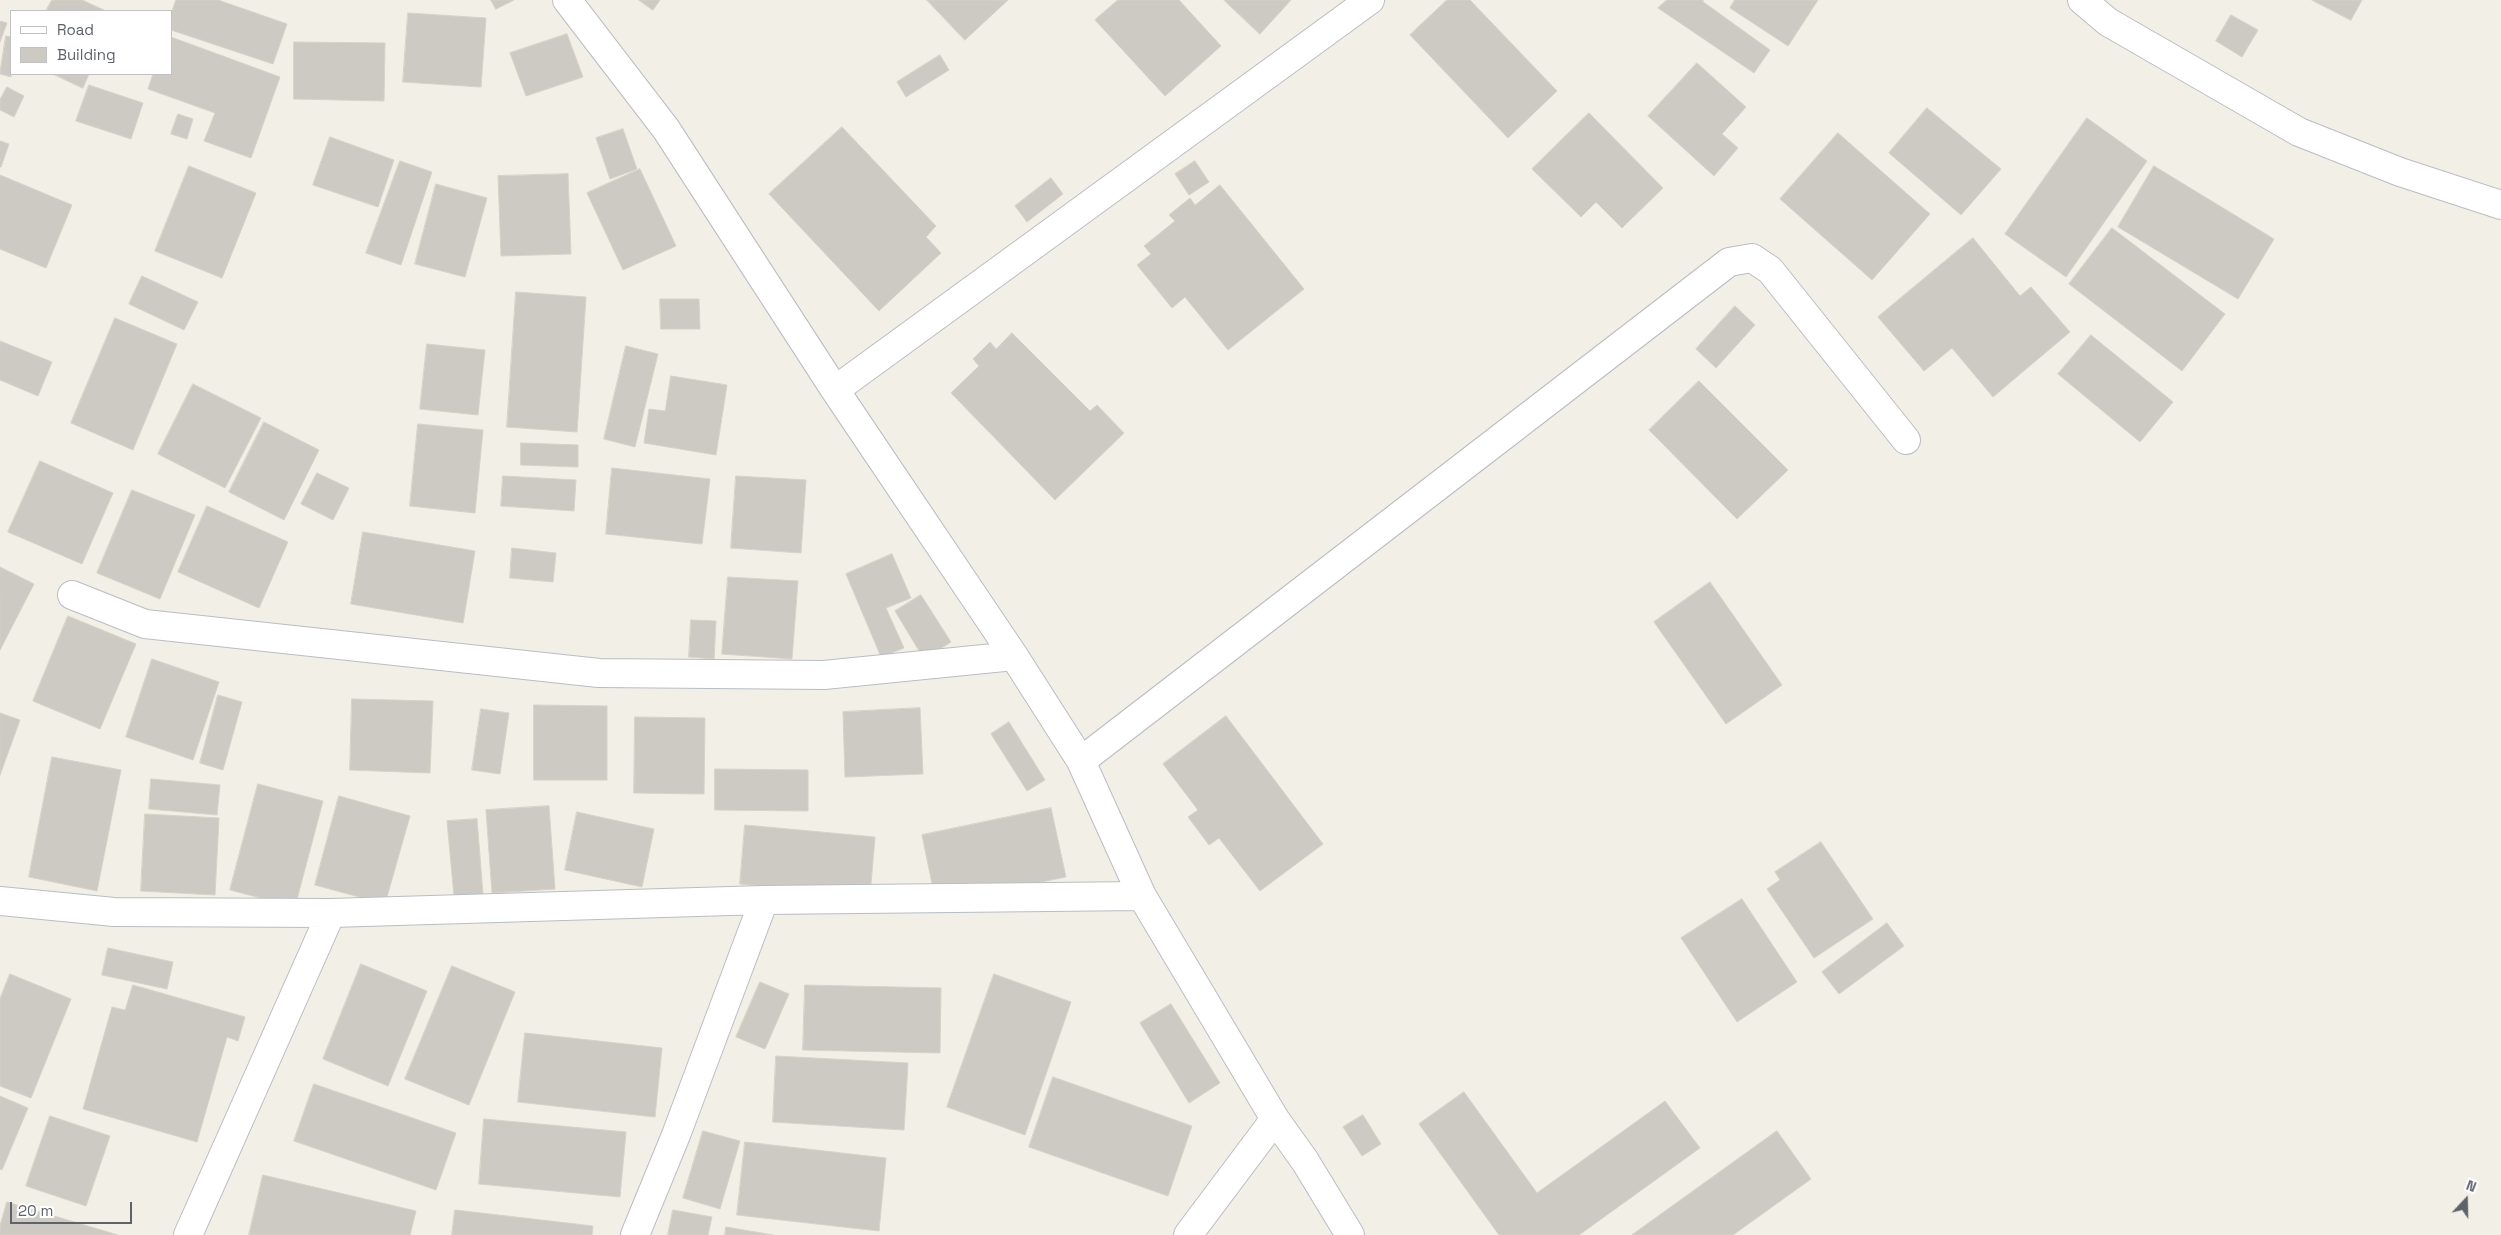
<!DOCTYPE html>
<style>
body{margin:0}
#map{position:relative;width:2501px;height:1235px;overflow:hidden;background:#f2efe7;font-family:"Space Grotesk",sans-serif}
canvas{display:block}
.legend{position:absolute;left:10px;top:10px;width:162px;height:65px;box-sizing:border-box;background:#fff;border:1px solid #bfc1c3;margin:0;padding:6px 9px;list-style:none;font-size:15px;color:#5e6369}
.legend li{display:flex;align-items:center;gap:10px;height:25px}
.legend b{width:25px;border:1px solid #bfc1c3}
.north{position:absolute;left:2441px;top:1175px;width:50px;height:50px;-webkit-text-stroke:4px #fff;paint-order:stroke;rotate:21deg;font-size:14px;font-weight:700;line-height:20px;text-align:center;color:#5e6369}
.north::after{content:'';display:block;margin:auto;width:18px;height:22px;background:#5e6369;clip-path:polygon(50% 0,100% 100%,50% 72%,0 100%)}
.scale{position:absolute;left:10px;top:1202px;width:122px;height:22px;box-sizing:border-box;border:2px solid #5e6369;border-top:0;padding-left:6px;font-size:15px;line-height:18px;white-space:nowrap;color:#5e6369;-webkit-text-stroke:4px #fff;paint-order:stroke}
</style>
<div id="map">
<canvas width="2501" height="1235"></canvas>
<ul class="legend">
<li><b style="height:6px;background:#fff"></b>Road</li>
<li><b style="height:14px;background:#cdcac4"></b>Building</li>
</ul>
<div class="north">N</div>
<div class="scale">20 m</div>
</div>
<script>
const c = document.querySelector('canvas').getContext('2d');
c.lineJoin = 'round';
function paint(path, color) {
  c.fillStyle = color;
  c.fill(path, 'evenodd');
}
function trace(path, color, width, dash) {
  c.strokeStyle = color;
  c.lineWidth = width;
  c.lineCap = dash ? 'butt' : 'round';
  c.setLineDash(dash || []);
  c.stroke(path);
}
const building = new Path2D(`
 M52 0H82L106 11H46Z
 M176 0H218L287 24 273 64 171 30V15Z
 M491 0H514L496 9Z
 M639 0H660L653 10Z
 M927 0H1008L965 40Z
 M1118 0H1179L1221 46 1165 96 1095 20Z
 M1224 0H1291L1260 34Z
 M1447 0H1470L1557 91 1508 138 1410 35Z
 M1667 0H1704L1702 1 1770 50 1754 73 1658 8Z
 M1735 0H1818L1788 46 1730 8Z
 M2312 0H2362L2351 20Z
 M408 13 486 18 481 87 403 82Z
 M2231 15 2258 30 2242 57 2216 41Z
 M0 21 7 23 0 42Z
 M567 34 583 77 526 96 510 53Z
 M6 36 11 37V77L0 74Z
 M171 37 280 77 251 158 204 141 215 113 148 89 153 74H171Z
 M294 42 385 43 384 101 294 99Z
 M940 55 949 70 906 97 897 82Z
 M1697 63 1746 107 1722 134 1738 148 1714 176 1648 116Z
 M53 74H89L83 88Z
 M89 85 143 103 131 139 76 121Z
 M7 87 24 96 14 117 0 110V100Z
 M1927 108 2001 169 1961 215 1889 153Z
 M1589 113 1663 188 1622 228 1596 202 1581 217 1532 169Z
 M178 114 193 119 187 139 171 134Z
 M2087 118 2147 161 2066 277 2005 234Z
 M842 127 936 226 926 237 941 253 879 311 769 194Z
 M623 129 637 169 610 179 596 138Z
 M1838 133 1930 214 1872 280 1780 199Z
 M330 137 394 160 378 207 313 185Z
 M0 141 9 144 1 167H0Z
 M400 161 432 172 401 265 366 253Z
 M1195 161 1209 182 1189 195 1175 174Z
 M189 166 256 193 222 278 155 251Z
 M2154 166 2274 239 2238 299 2118 227Z
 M640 169 676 246 623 270 587 193Z
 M568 174 571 254 501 256 498 176Z
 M0 175 72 205 46 268 0 249Z
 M1051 178 1063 194 1027 222 1015 206Z
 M436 184 487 198 465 277 415 264Z
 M1220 185 1304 289 1228 350 1185 297 1172 308 1137 265 1151 254 1144 246 1175 221 1169 215 1190 198 1195 205Z
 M2112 228 2225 314 2182 371 2069 284Z
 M1973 238 2020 296 2031 287 2070 332 1993 397 1952 348 1924 371 1878 317Z
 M142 276 198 302 184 330 129 304Z
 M516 292 586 297 577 432 507 427Z
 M660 299H699L700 329H661Z
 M1735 306 1755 325 1716 368 1696 349Z
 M115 318 177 344 133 450 71 423Z
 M1012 333 1090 411 1097 405 1124 433 1055 500 951 393 979 366 973 359 990 342 996 349Z
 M2091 335 2173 402 2140 442 2058 374Z
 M0 341 52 362 38 396 0 380Z
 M427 344 485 350 478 415 420 409Z
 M626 346 658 354 635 447 604 439Z
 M671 376 727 385 716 455 644 443 649 409 665 411Z
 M1699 381 1788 470 1737 519 1649 430Z
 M193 384 261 418 225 488 158 454Z
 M264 422 319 450 284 520 229 492Z
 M418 424 483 430 475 513 410 506Z
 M521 443 578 445V467L521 465Z
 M40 461 113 493 82 564 8 532Z
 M612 468 710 479 702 544 606 534Z
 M317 473 349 488 333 520 301 504Z
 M503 476 576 480 574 511 501 506Z
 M736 476 806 480 801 553 731 548Z
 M132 490 195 515 160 599 97 573Z
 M207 506 288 542 259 608 178 572Z
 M363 532 475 551 463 623 351 604Z
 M512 548 556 553 553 582 510 578Z
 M892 554 911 598 886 608 904 648 881 657 846 574Z
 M0 567 34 584 0 650Z
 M728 577 798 581 792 659 722 654Z
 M1710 582 1782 685 1726 724 1654 622Z
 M921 595 951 642 924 659 895 611Z
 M68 616 136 644 100 729 33 701Z
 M691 620 716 621 714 659 689 657Z
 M152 659 219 682 193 760 126 737Z
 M218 695 242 702 223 770 200 763Z
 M352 699 433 701 430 773 350 770Z
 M534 705 607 706V780H534Z
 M920 708 923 774 845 777 843 712Z
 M481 709 509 713 500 774 472 770Z
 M0 713 20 720 0 775Z
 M1226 716 1323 844 1260 891 1219 838 1209 845 1188 817 1198 810 1163 764Z
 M635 717 705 718 704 794 634 793Z
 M1009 722 1045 780 1027 791 991 734Z
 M52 757 121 770 97 891 29 877Z
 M715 769 808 770V811L715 810Z
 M151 779 220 785 217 815 149 809Z
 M258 784 323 801 295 907 230 890Z
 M339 796 410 816 385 904 315 885Z
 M549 806 555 889 492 893 486 810Z
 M1051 808 1066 877 936 903 922 835Z
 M577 812 654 829 642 887 565 870Z
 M145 814 219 818 215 895 141 891Z
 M477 819 483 894 454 896 447 821Z
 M745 825 875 837 870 896 740 884Z
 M1821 842 1873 919 1814 958 1767 889 1780 880 1775 872Z
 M1742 899 1797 982 1737 1022 1681 938Z
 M1887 923 1904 946 1839 994 1822 972Z
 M108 948 173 962 167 989 102 975Z
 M361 964 427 991 388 1086 323 1059Z
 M452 966 515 992 469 1105 405 1079Z
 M10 974 71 999 31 1098 0 1086V999Z
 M994 974 1071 1002 1025 1135 947 1107Z
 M760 982 789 994 765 1049 736 1037Z
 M133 985 245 1017 238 1041 227 1037 197 1142 83 1109 112 1007 125 1010Z
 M805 985 941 988 940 1053 803 1050Z
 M1171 1004 1220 1083 1189 1103 1140 1023Z
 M525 1033 662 1048 655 1117 518 1102Z
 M776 1056 908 1063 904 1130 773 1122Z
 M1053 1077 1192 1126 1168 1196 1029 1147Z
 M314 1084 456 1133 436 1190 294 1141Z
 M1464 1092 1537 1193 1665 1101 1700 1148 1579 1235H1499L1419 1124Z
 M0 1096 28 1108 2 1170 0 1169Z
 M1363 1115 1381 1144 1362 1156 1343 1127Z
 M50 1116 110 1136 86 1206 26 1186Z
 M484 1119 626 1132 620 1197 479 1184Z
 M703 1131 740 1141 720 1209 683 1198Z
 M1777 1131 1811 1179 1733 1235H1632Z
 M745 1142 886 1158 879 1231 737 1215Z
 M263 1175 416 1211 410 1235H249Z
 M7 1202 118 1235H0V1226Z
 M455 1210 593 1226 592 1235H452Z
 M673 1210 712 1217 708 1235H668Z
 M726 1227 773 1235H725Z`);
paint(building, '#cdcac4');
trace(building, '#d7d2c5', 1);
const minor = new Path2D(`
 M567 0 666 129 835 390 1014 656 1081 761 1142 896 1275 1119 1305 1161 1350 1235
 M2082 0 2108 22 2299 132 2400 172 2501 205
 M835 390 1370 0
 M72 595 145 624 599 673 824 675 1014 656
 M1081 761 1729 262 1752 258 1770 270 1906 440
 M0 901 114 912 331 913 764 900 1142 896
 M188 1235 331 913
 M635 1235 676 1135 764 900
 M1188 1235 1275 1119`);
trace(minor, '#b9bdc2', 30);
trace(minor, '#fff', 28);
</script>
